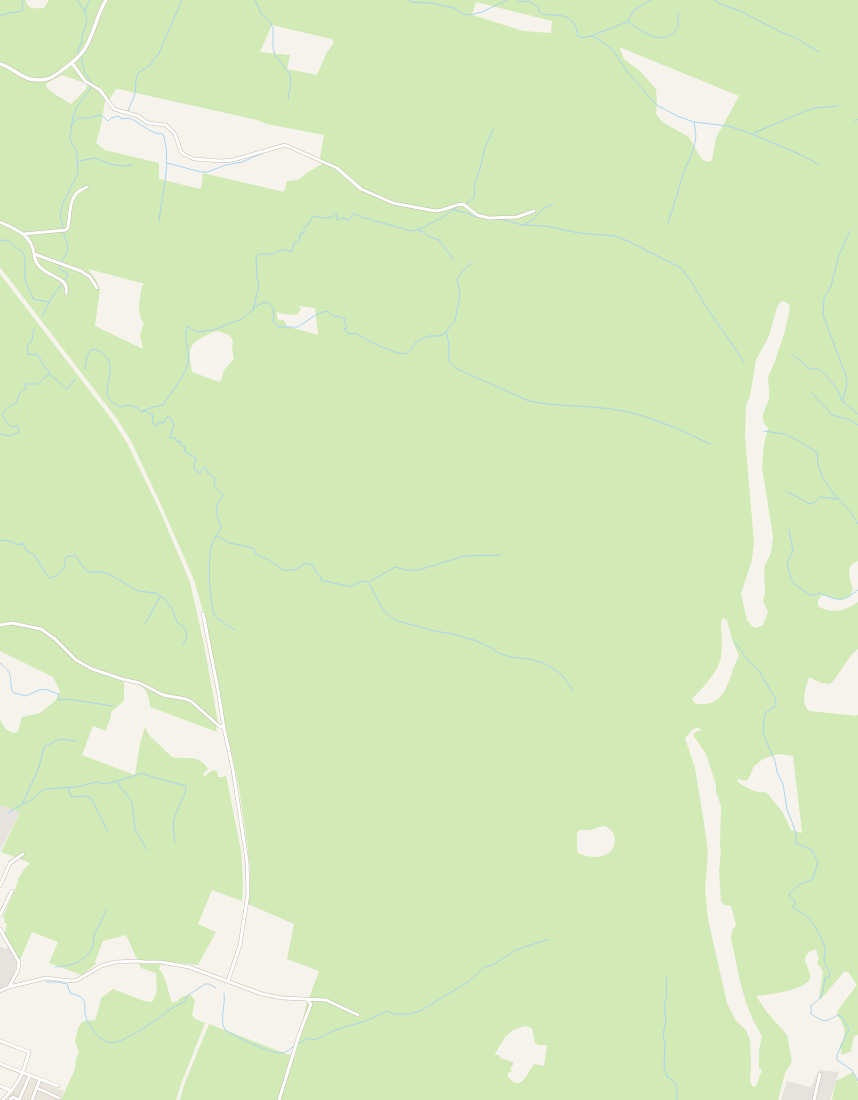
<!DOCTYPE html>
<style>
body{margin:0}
canvas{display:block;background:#f6f3ec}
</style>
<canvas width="858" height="1100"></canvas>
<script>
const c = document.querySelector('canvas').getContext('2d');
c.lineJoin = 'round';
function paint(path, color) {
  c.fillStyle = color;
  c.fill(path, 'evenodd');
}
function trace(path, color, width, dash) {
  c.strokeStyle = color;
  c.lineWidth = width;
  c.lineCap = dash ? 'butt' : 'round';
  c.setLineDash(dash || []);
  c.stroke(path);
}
paint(new Path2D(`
 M25 1074 64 1091 61 1100H6L17 1087Z`), '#eae5da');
paint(new Path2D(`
 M0 805 20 812 0 851Z
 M8 945 16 958 17 963 13 978 9 984 0 989V946L7 949Z
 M819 1070 839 1072 830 1100H781L787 1081 811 1087Z`), '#e6e2dd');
paint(new Path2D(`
 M0 0H25C30 11 33 8 44 8L49 0H858V561C856 562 854 563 852 564 846 570 851 582 853 589L850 597 841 600 822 595C818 599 817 602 819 607 834 614 845 611 858 602V649L852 654 834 680 830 684 821 683 809 677C806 687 800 702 809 711L857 716 858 714V1035L854 1036 851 1051 842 1055 840 1045C848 1034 844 1024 837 1015L838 1010 857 985 848 972H844L821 999 819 998 823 971 817 963 819 958 817 955V952L815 949C795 957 812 968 810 978 808 990 766 995 756 996L766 1011 787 1035 792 1062 785 1073 778 1100H180L184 1085 209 1024 295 1057 306 1006 319 971 287 959 294 924 248 904 250 889V867L246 836 238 782 225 724 204 615 194 580 162 507 131 441 117 419 0 267ZM476 2 552 21 551 33 523 31 476 16 472 14ZM272 25 331 39 334 42 333 44 326 54 317 75 287 69 290 55 260 52ZM619 47 739 96 716 138 712 160 709 162 704 161 699 155 689 137 664 123 658 117 656 113 657 102 656 89 640 71 624 59ZM62 75 88 84 85 90 71 104C65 100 48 91 46 86L47 83ZM118 89 257 120 267 124 324 135 320 157 322 164 308 172 298 180 287 181 284 192 203 173 201 189 159 179V163L105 150 96 143 101 126 105 101 107 99H110L115 90ZM88 269 145 284 142 286C140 296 136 316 144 323L140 335 143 349 95 326 100 289 96 280ZM783 301 790 305C788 323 782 341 776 358 774 365 770 371 768 378 768 385 770 391 769 397 769 407 756 415 768 428L764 444 762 467 773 537 771 553 765 565 764 572 765 593 763 601 768 612 763 625 756 628 752 626 747 620 741 594 752 560 754 542 745 437 746 405 750 396 756 360 769 336 777 307 780 302ZM299 306 315 308 318 335 286 326V323L283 320H278L276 312 283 314 296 315 301 310ZM218 331 229 335 233 340 232 348 234 359 224 370 221 381 219 382 192 372C190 355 185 346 203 337 209 334 211 332 218 331ZM723 618 727 620 733 642 739 656C727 677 729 708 696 704L692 699C702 689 720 670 721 656 723 645 721 633 721 622ZM698 728 702 730 697 731 693 735 706 754 716 785V792L721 806 720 846 721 850 719 872 721 901 724 905 731 906 736 925 732 931 731 938C739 974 742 1004 762 1036L759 1050V1068L762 1070 756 1086 753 1087 750 1081 751 1065 750 1040 746 1030 736 1021 727 1003 708 919 705 890 708 854 705 829 695 768 685 738 693 729ZM778 754 793 756 802 832 801 833 791 830 783 813 768 794C765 791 763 793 759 792 753 791 741 785 737 781L738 779 746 781 748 780 754 766 763 759ZM603 826C617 828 619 848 607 854 599 859 584 857 577 852V834L579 830H590ZM525 1026 532 1028 535 1043 539 1045H547L544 1066 534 1064C528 1071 522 1094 508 1077V1073L512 1071 510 1068 513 1065V1062L500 1058 499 1055H495V1054L505 1037 513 1030Z
 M0 274 113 421 127 443 159 509 190 582 204 645 218 722 216 726 217 732 150 707C149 688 142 684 124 681V701L111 712C112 719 107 724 106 731L93 726 82 755 135 775 140 744 145 727 149 735 172 757C186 760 199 753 208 769L203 774 204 777C208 774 211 769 217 771L218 777H223L226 775 241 851 243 882 242 901 212 890 198 924 216 932 198 965 171 962 160 965 159 969C167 978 168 992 172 1003L176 1002C181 997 184 995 191 995L195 1001 192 1015 195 1019 205 1023 181 1084 176 1100H61L75 1069 76 1059 79 1053 75 1041 78 1028 81 1023 84 1021 95 1020 98 1011 101 998 113 989 144 1001 152 1002C159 992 156 984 156 973L141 968 126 935 103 941 95 962 96 964 82 975 49 963 58 942 32 932 20 960 4 936 7 924 4 922 5 919 3 917 16 887 19 877 26 867 30 864 28 862 1 852 20 812 0 805V719C3 727 7 732 15 733L18 731 22 717 40 713 55 701 60 691 53 677 0 651Z
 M853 1072 858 1083V1100H832L836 1081Z`), '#d2eab5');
trace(new Path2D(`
 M77 0 85 12 87 21 82 36V42L78 50 79 55
 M255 0 262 15 269 21 273 28V48L275 55 290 74 291 82 288 99
 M409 0 412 2 432 3 454 8 463 14 469 15 482 12 507 0
 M517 0 519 2 529 1 538 7C538 7 539 12 540 12 543 15 549 15 552 15 568 15 576 20 578 36L581 38 591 36 627 22 634 10 651 0
 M715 0 720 4 740 11 783 33 794 37 819 52
 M85 11 87 5 90 0
 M0 15H4L9 13 22 11 23 0
 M628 22C644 32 664 49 678 27V13
 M591 36 601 41 612 49 627 71 655 104 677 116 694 122 728 126 747 132 799 154 818 164
 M81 57 85 74 92 83
 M128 111C130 105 134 98 135 93 136 86 135 80 138 73L150 65 159 53 182 0
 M854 123 858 119
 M72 125 78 118H88L101 115 108 121 111 118 119 116 121 119C132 116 137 123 146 128 150 131 154 132 158 134L161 133 163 134C172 161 162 193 159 221
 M754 133 808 110 816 108 838 106
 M79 161 95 158 110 164 122 166 132 165
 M167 163 201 172H207L226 165 242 162 263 153
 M466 204 474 197 475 183 480 169 485 147 493 130
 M454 210 467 213 473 216 478 217
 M501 219 522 225 545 226 579 233 615 236 628 241 681 268 691 281 705 305 744 362
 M668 223 685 169 694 148 696 136 694 122
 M523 225 534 219 542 209 553 204
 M63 228 60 214 63 203 78 173 77 155 76 150 72 145 70 137 73 117 77 107 92 86
 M418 230 423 232 428 236 439 240 454 260
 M0 240C15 240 11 247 22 251 28 259 23 269 25 279 26 287 32 292 33 299L49 302
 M62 261C65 255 70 249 67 242 65 238 63 236 64 232
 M60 265V269L68 274 65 280
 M253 310 259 285 257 278 256 257 260 254H273L281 250H287L292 252 294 243 299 241 300 234 304 233V227L308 225 313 216C320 217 325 219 333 217L335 213 337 214V220L343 218 349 220 354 213 363 218H368L375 221 412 231 422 228 443 217 459 206
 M42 316 52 297 62 284
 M34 328 32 340 27 347 28 354 38 355 45 368 49 371V374L67 389 75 379
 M446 332 449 344V359L450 363 455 368 529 401C558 407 588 405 618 410 651 416 681 430 710 444
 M792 354 810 369H818L824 373 836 387 843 402 858 414
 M85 369 87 356 91 350 95 349C131 364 87 395 121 407L128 405 138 408 141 412 146 411 149 414H152L153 416 152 423 156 426 159 422 163 423 167 417H170L174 424 170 438H175L177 442 180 441 181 445 185 447 184 451 196 458 194 467 195 470 200 473 205 467 208 473 215 478 214 486 221 492 223 496 217 505V516L221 528C218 534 213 540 211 547 208 561 209 603 215 616 217 619 231 628 235 630
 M812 393 832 415 850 420 858 425
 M843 399 847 384 846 376 823 315 824 298 831 286 839 255 850 231
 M143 411 153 407 163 405C169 395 187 373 188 363 190 350 183 338 187 326L197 332 213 330 242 319 258 305 266 302C276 305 274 314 273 322L278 327H298L317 314 327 311 333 316 341 317 345 319V325L347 328 344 329 349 334 356 333C366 340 393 354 405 354L411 349 417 341 429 336H438L443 335 455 321 460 294 457 280 461 273 472 263
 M764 431 785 434 799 441 806 446 817 452 818 465 823 478 833 493 850 511 858 524
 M0 434 10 436 19 432 18 426 12 427 8 425 2 414 7 408 16 403 20 393 25 389V384H38L49 374
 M788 492 810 504 814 503 820 497 838 499
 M789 530 793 551 787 562 791 579 794 584 810 595H815L819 593C838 600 840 604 858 590
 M217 536 230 543 253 548 256 554 269 560 283 570H295L305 563 313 565 316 572 320 576 321 580 351 587 359 582 366 581 370 585 383 610 395 620 434 631 448 633 474 640 492 648 498 653 510 657 530 659 543 663 556 670 564 677 573 691
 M0 540 9 541 19 545 23 543 26 550 34 555 49 578C55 578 63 572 65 566 66 562 64 561 66 557L75 555 84 568 89 572H101L109 574 138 591 155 593 164 598 172 609 177 622 185 628 187 638 183 645
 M369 582 395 567 406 570H419L464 556 500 555
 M145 624 160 597
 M735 642 748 661 759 671 775 698 776 703V706L765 713 764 720 763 732 766 741 775 761 777 772 783 784 787 809 796 833V843L812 850 818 862 813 879 800 884 789 894 790 897 795 901 793 908C811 915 819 931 825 948 826 952 824 954 824 958 824 963 827 968 830 972L829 977 825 978 823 991 820 998 811 1006V1014C824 1022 824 1023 838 1015L842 1017 849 1029 837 1055V1060L852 1070 858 1081
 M0 663C14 675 9 674 12 691L14 693 26 696C43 688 41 687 58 694L59 700 67 699 113 706
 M117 782 132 802 135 829 147 850
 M68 788 71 797 86 796 91 798 108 832
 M23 803 39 767 44 747 60 739 76 741
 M9 813 15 808 33 799 40 792 45 789 76 787 97 782 106 784 131 777 141 773 159 779 186 786C186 796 178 806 175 816 172 825 174 833 175 842
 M55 967C70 966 84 963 92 948 94 943 93 938 95 933 99 925 103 918 106 910
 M667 977 666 984 667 996 664 1005 666 1020 663 1035 665 1043 664 1067 667 1077C680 1083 676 1088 677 1100
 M46 982H58L67 984 70 993C92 998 81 1006 87 1020 90 1028 102 1043 111 1043 122 1044 160 1018 169 1010 174 1007 180 1004 185 1001L187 996 205 984H209L216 988
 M224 993C226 1005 219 1019 225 1030 235 1036 270 1054 281 1053 286 1053 291 1048 295 1046
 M297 1044 309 1038 315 1040 335 1030 366 1021 387 1011 393 1014H410L420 1011 468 982 483 968 494 964 516 950 549 939`), '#a9d4f2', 1);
const minor = new Path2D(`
 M72 63 85 81 100 90 114 109 138 116 148 123 166 125 175 134 181 152 185 155 194 159 221 161 233 160 285 145 337 168 361 189 393 203 435 211 442 210 457 205 463 204 477 215 489 218 517 217 534 211
 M0 222C16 229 32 235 34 254L81 271 90 277 97 288
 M24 234 66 230 68 227C70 217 69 199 78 192 80 190 84 189 87 187
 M34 254C36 276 65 275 66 287 67 287 66 293 66 293
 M203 613 218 690 224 728 233 770 247 861 248 894 240 945 228 981
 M0 625 12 623 41 629 55 639 76 660 92 669 122 679 140 683 163 695 186 699 192 702 219 726 224 728
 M0 886 10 863 23 854
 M0 915 12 891
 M0 929 19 962 18 970 9 987
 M0 991 9 987 46 978 71 981 77 980 101 966 115 962 137 961 145 962H161L189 967 262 994 282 998 326 1000 358 1015
 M0 1041 29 1052C23 1075 19 1083 3 1100
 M0 1064 58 1086
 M0 1086 12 1091
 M37 1088 59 1098
 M10 1100 13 1097 19 1100
 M19 1100 30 1075
 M32 1100 40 1079
 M279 1100 299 1035 311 1004 307 1000
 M814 1100 820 1074`);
const tertiary = new Path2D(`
 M0 64C11 67 19 76 30 79 43 82 51 79 61 71 69 65 78 59 84 50 94 35 96 16 106 0`);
trace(minor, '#c2bbae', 4);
trace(tertiary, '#c2bbae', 4.5);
trace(minor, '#fff', 3);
trace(tertiary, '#fff', 3.5);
</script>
